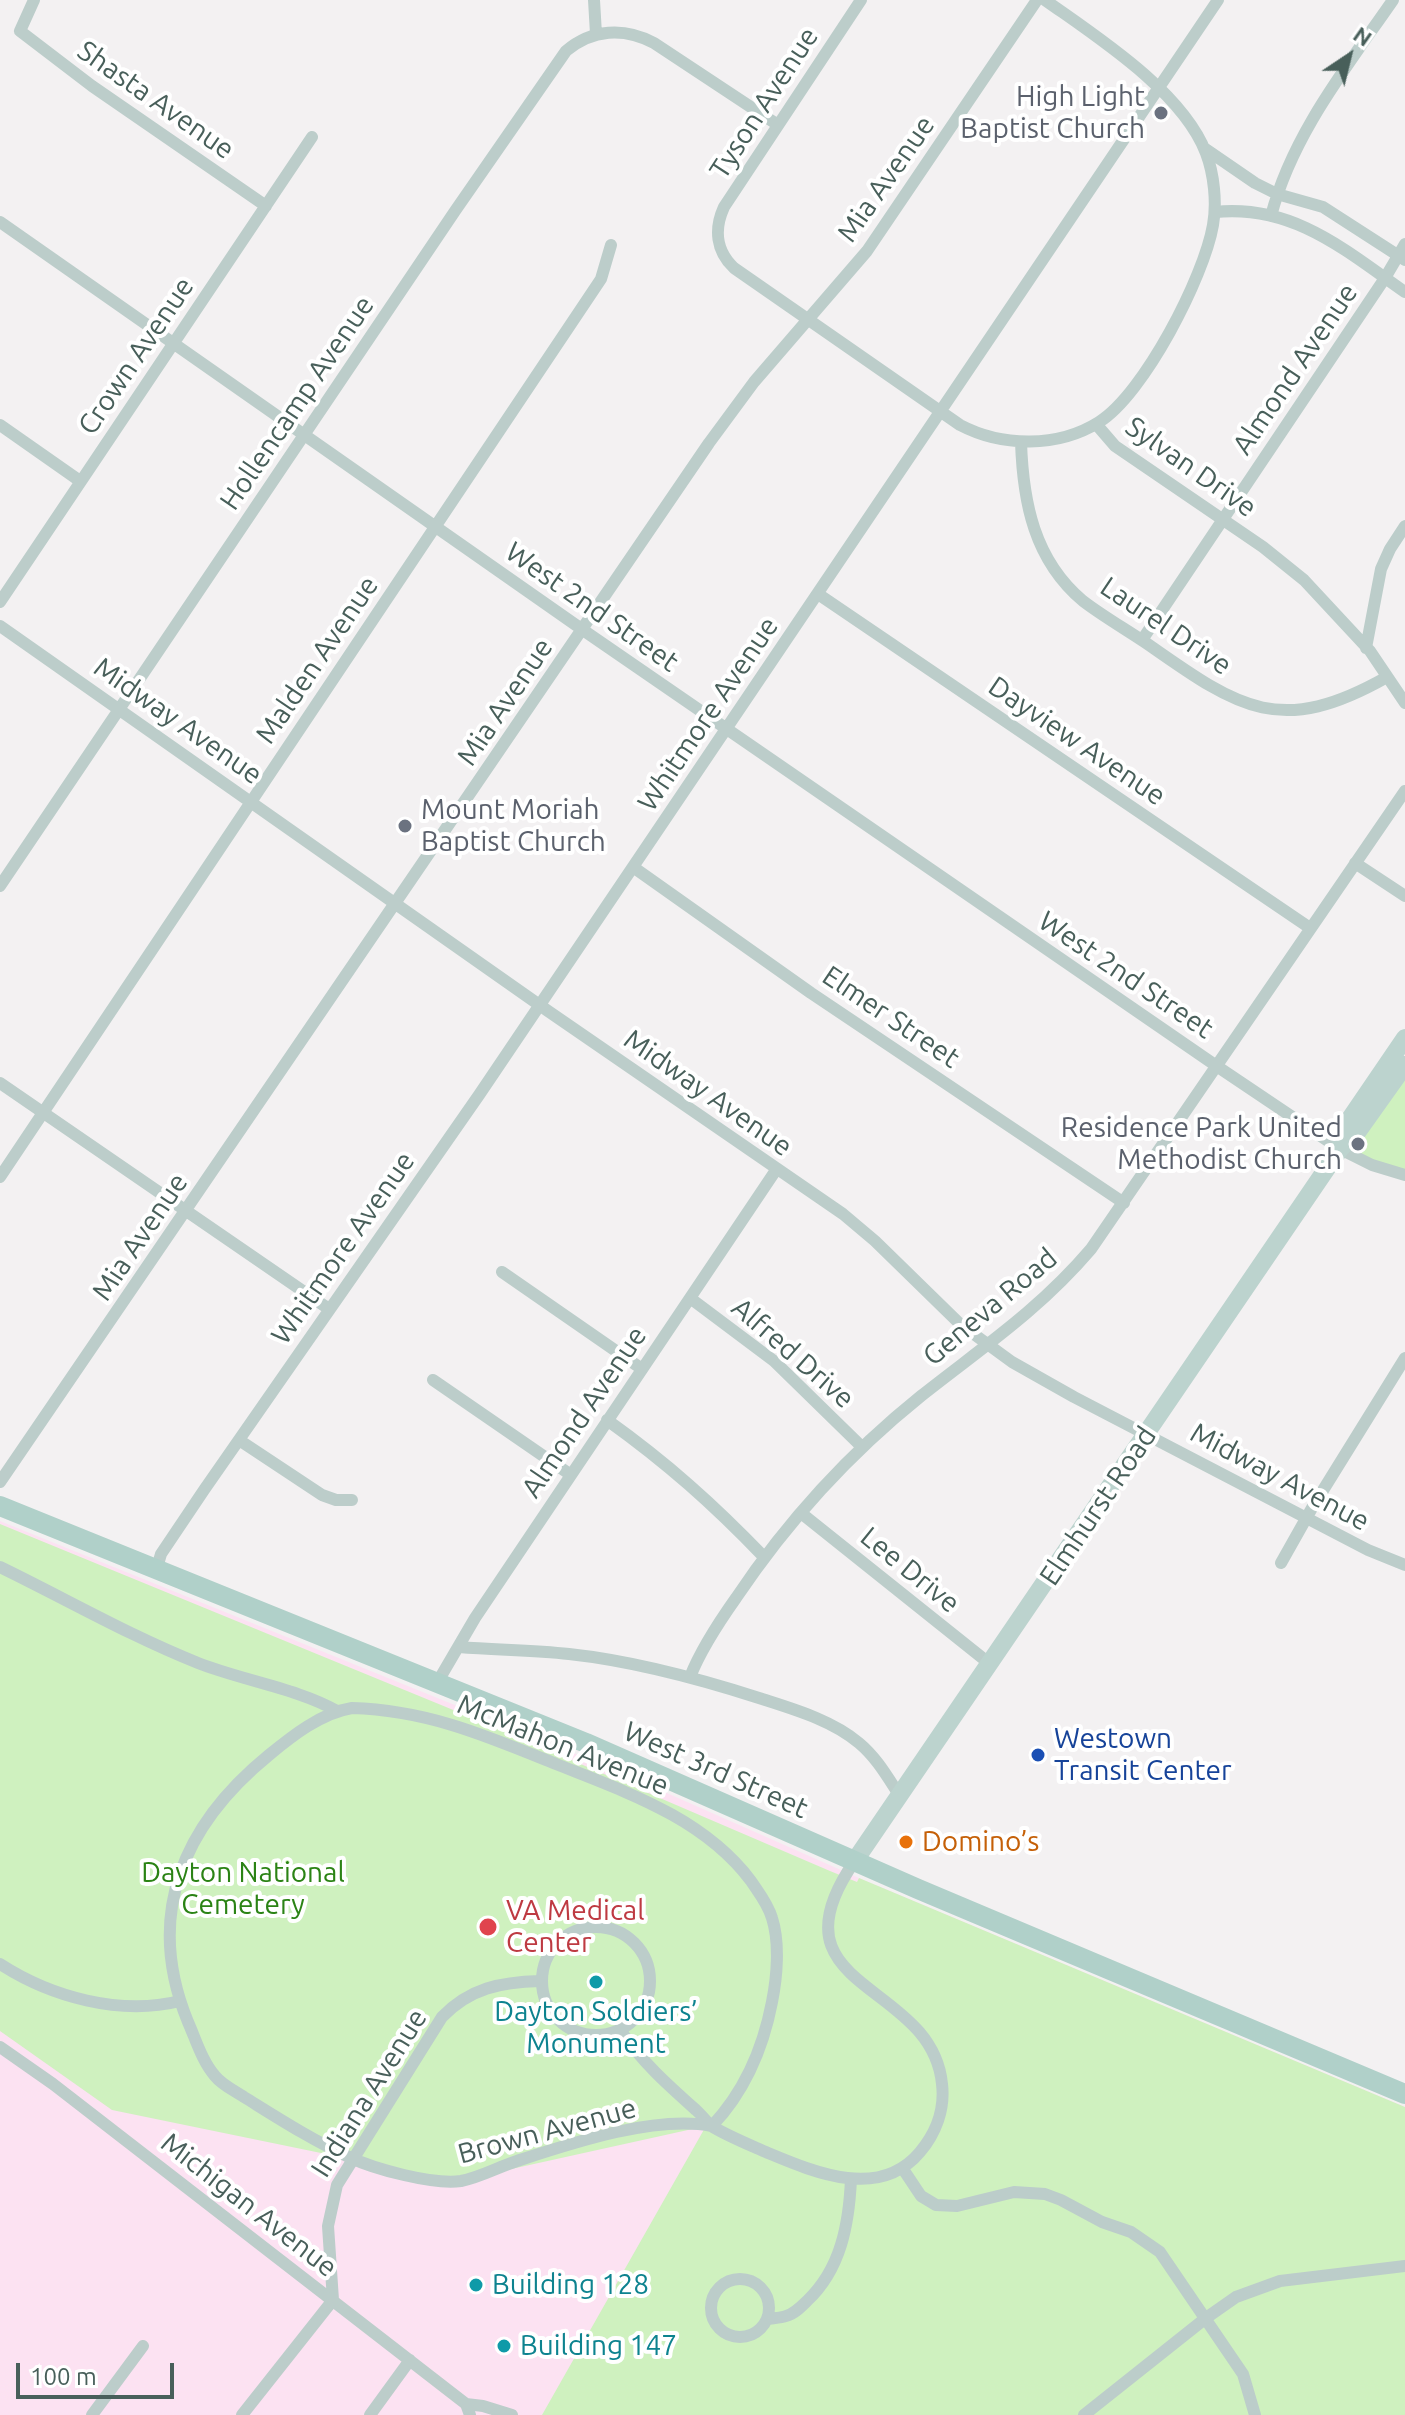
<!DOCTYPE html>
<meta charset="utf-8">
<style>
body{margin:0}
#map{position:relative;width:1405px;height:2415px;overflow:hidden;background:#f3f1f2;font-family:Ubuntu,sans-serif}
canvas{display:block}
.north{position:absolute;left:1309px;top:16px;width:80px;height:80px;-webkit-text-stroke:6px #fff;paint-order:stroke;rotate:35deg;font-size:22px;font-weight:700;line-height:32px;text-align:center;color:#485f5a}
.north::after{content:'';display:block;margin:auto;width:28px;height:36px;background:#485f5a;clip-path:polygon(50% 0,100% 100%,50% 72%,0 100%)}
.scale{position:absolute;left:16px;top:2363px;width:158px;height:36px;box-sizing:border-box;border:4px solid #485f5a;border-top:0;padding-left:10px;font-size:24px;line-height:28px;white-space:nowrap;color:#485f5a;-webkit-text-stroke:6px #fff;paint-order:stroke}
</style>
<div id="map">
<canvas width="1405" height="2415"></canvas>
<div class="north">N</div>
<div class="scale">100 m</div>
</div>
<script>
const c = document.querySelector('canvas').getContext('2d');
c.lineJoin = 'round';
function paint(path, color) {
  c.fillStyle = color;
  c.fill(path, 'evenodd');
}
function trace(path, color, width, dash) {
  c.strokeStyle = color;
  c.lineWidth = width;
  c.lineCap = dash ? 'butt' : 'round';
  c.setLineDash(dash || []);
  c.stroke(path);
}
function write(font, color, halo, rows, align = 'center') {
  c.font = font + ' Ubuntu,sans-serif';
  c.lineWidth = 8;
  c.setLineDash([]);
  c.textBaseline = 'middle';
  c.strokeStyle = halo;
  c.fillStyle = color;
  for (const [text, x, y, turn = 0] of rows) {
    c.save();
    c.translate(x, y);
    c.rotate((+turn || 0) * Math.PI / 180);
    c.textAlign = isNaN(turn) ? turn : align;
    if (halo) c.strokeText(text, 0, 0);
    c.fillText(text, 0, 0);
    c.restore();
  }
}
paint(new Path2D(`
 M0 1521 608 1767 859 1878 1405 2107V2415H0Z`), '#fce2f2');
paint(new Path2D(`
 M1405 1065V1175L1340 1149Z
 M0 1524 485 1723 830 1871 857 1882 859 1878 1405 2107V2415H542L706 2126 457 2181 112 2110 0 2031Z`), '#cff1bf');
trace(new Path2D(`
 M34 0 20 31 92 86 266 206
 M594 0 596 34
 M861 0 724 207C714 229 716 251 734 268L960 425C1002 447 1058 448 1099 422 1144 394 1204 277 1213 225 1217 203 1214 174 1206 153 1182 91 1097 37 1045 0
 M1204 148 1255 183 1277 194 1323 207 1405 260
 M1215 212C1293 204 1345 250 1405 292
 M1271 216C1292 135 1346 68 1393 0
 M0 222 583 630 1218 1067 1340 1149 1372 1165 1405 1175
 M1096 424 1115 446 1263 547 1304 580 1370 651 1405 703
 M0 425 80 481
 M1021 442C1023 502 1034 560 1083 601 1104 617 1127 630 1149 645 1240 709 1281 737 1387 677
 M818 594 1310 928
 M0 602 312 137
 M0 626 548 1011 843 1214 875 1241 960 1324 1012 1362 1074 1397 1368 1550 1405 1565
 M1142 640 1385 278 1405 244
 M1366 648 1381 569 1390 549 1405 526
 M1355 863 1405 896
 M633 867 811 993 1124 1203
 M0 886 455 211 566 51C592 29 624 27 654 43L778 125
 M0 1083 329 1309
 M0 1177 601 279 611 245
 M502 1272 642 1369
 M690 1298 774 1361 862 1447
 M433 1380 571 1475
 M607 1420C667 1463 713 1504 764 1557
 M239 1440 322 1495 336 1500H352
 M0 1482 709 443 754 382 867 251 1037 0
 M801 1513 990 1664
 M1281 1563 1312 1508 1405 1358
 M0 1567C66 1599 130 1636 198 1663 241 1680 299 1689 337 1711
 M156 1571 161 1554 204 1490 479 1095 1218 0
 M459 1647C496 1650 532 1650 569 1654 634 1661 697 1678 759 1698 793 1709 832 1720 859 1743 877 1758 888 1778 900 1796
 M690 1677C701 1649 719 1622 736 1598 787 1522 850 1453 921 1396 983 1347 1039 1310 1091 1249L1405 791
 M437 1683 475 1618 776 1170
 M352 1708C427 1710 487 1736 556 1764 626 1792 704 1818 751 1881 759 1893 768 1904 772 1918 780 1943 777 1977 772 2002 763 2049 745 2091 712 2126 655 2115 572 2143 517 2161 498 2167 481 2177 461 2181 433 2185 374 2169 349 2157 312 2140 278 2118 244 2097 235 2091 222 2085 215 2076 202 2061 196 2040 188 2022 144 1915 183 1825 269 1755 292 1736 321 1713 352 1708Z
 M542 1981a54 54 0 1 1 108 0a54 54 0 1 1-108 0Z
 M0 1964C51 1997 120 2016 180 2001
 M621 2031C642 2062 668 2085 696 2110 702 2115 707 2123 713 2127 730 2137 750 2145 768 2153 816 2173 880 2200 920 2152 936 2133 945 2109 942 2084 932 1980 765 1991 854 1862
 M0 2047 53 2084 466 2404 470 2415
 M903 2169 921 2196 936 2205 957 2206 1014 2192 1045 2194 1061 2200 1102 2222 1131 2232 1160 2252 1243 2374 1255 2415
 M711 2308a29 29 0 1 1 58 0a29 29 0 1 1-58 0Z
 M767 2319C773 2318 781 2318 786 2316 794 2314 801 2307 807 2301 841 2269 849 2224 851 2179
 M466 2404 483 2406 512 2415
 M92 2415 143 2346
 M242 2415 333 2300 328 2226 337 2185 442 2017C470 1988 501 1982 540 1981
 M370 2415 410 2360
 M1084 2415 1206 2318 1236 2297 1280 2281 1405 2266`), '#bccdca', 12);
trace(new Path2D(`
 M1340 1149 1345 1126 1405 1038
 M854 1862 1340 1149 1358 1131 1405 1065`), '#bcd3ce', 18);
trace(new Path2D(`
 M0 1506 586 1743 918 1889 1405 2094`), '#b0d0c9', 20);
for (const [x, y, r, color] of [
 [1161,113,8,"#6b7280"],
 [405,826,8,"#6b7280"],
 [1358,1144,8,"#6b7280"],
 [1038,1755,8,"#1a4fb4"],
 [906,1842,8,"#e8710a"],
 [488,1927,10,"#e0444e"],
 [596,1982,8,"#0f9aa8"],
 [476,2285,8,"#0f9aa8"],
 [504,2346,8,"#0f9aa8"]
]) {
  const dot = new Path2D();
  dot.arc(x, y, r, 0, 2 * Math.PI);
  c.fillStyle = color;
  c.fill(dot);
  trace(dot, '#fff', 3);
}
write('28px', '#5b616d', '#fff', [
 ["High Light",1145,97],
 ["Baptist Church",1145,129],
 ["Mount Moriah",421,810,"left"],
 ["Baptist Church",421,842,"left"],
 ["Residence Park United",1342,1128],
 ["Methodist Church",1342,1160]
], 'right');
write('28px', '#485f5a', '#fff', [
 ["Shasta Avenue",156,100,35],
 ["Tyson Avenue",764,103,-57],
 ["Mia Avenue",886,179,-55],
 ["Crown Avenue",136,356,-56],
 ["Almond Avenue",1295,369,-56],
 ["Hollencamp Avenue",297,403,-56],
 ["Sylvan Drive",1191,467,35],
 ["West 2nd Street",592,607,35],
 ["Laurel Drive",1166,626,34],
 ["Malden Avenue",317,660,-56],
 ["Mia Avenue",505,702,-56],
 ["Whitmore Avenue",708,714,-56],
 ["Midway Avenue",178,721,35],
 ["Dayview Avenue",1077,741,34],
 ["West 2nd Street",1126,975,34],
 ["Elmer Street",891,1017,34],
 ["Midway Avenue",708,1093,35],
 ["Mia Avenue",140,1237,-56],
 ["Whitmore Avenue",343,1248,-55],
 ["Geneva Road",990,1307,-40],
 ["Alfred Drive",793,1353,41],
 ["Almond Avenue",584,1412,-56],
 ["Midway Avenue",1280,1477,28],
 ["Elmhurst Road",1098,1506,-56],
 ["Lee Drive",910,1570,39],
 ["McMahon Avenue",563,1745,22],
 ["West 3rd Street",716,1770,24],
 ["Indiana Avenue",369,2093,-58],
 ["Brown Avenue",547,2131,-15],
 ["Michigan Avenue",249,2205,38]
]);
write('28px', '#164399', '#fff', [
 ["Westown",1054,1739],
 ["Transit Center",1054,1771]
], 'left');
write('28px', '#c56008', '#fff', [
 ["Domino’s",922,1842]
], 'left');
write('28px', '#2b8315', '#fff', [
 ["Dayton National",243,1873],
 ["Cemetery",243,1905]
]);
write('28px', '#be3a42', '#fff', [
 ["VA Medical",506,1911],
 ["Center",506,1943]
], 'left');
write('28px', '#0d838f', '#fff', [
 ["Dayton Soldiers’",596,2012,"center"],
 ["Monument",596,2044,"center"],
 ["Building 128",492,2285],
 ["Building 147",520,2346]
], 'left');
</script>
